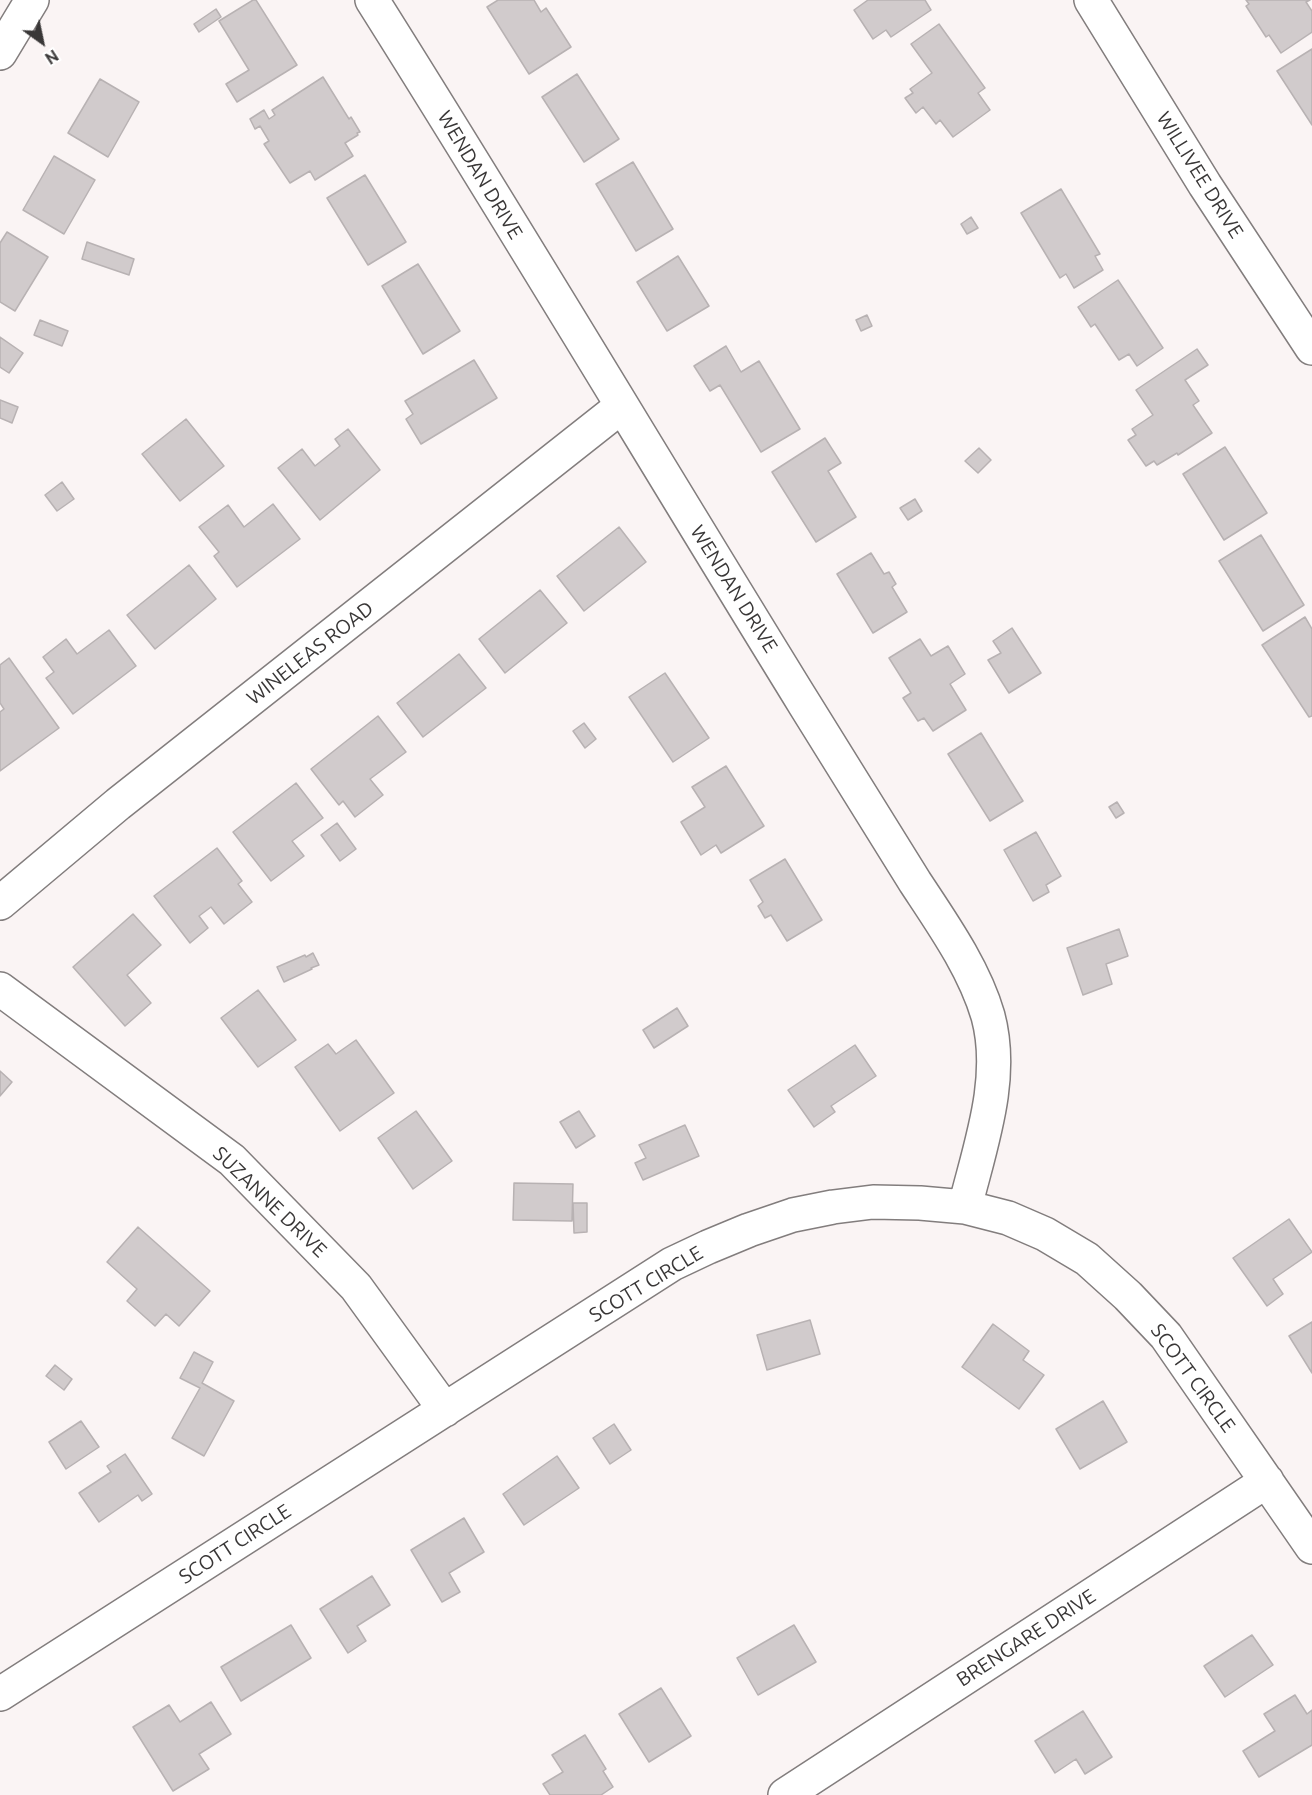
<!DOCTYPE html>
<style>
body{margin:0}
#map{position:relative;width:1312px;height:1795px;overflow:hidden;background:#faf4f4;font-family:Ubuntu,sans-serif}
canvas{display:block}
.north{position:absolute;left:12px;top:12px;width:60px;height:60px;-webkit-text-stroke:4px #fff;paint-order:stroke;rotate:147deg;font-size:16px;font-weight:700;line-height:24px;text-align:center;color:#393737}
.north::after{content:'';display:block;margin:auto;width:21px;height:27px;background:#393737;clip-path:polygon(50% 0,100% 100%,50% 72%,0 100%)}
</style>
<div id="map">
<canvas width="1312" height="1795"></canvas>
<div class="north">N</div>
</div>
<script>
const c = document.querySelector('canvas').getContext('2d');
c.lineJoin = 'round';
function paint(path, color) {
  c.fillStyle = color;
  c.fill(path, 'evenodd');
}
function trace(path, color, width, dash) {
  c.strokeStyle = color;
  c.lineWidth = width;
  c.lineCap = dash ? 'butt' : 'round';
  c.setLineDash(dash || []);
  c.stroke(path);
}
function write(font, color, halo, rows, align = 'center') {
  c.font = font + ' Ubuntu,sans-serif';
  c.lineWidth = 4.5;
  c.setLineDash([]);
  c.textBaseline = 'middle';
  c.strokeStyle = halo;
  c.fillStyle = color;
  for (const [text, x, y, turn = 0] of rows) {
    c.save();
    c.translate(x, y);
    c.rotate((+turn || 0) * Math.PI / 180);
    c.textAlign = isNaN(turn) ? turn : align;
    if (halo) c.strokeText(text, 0, 0);
    c.fillText(text, 0, 0);
    c.restore();
  }
}
const building = new Path2D(`
 M253 0H256L297 65 237 102 226 84 249 70 219 21Z
 M498 0H534L541 12 546 8 571 47 529 74 487 7Z
 M868 0H925L931 10 891 37 886 30 873 39 854 10Z
 M1246 0H1310L1306 2 1312 11V32L1281 53 1269 35 1266 37 1246 6 1249 4Z
 M216 9 221 17 199 32 194 24Z
 M939 24 985 88 978 93 990 110 953 137 940 120 936 124 923 107 916 113 905 98 913 93 910 89 932 73 911 44Z
 M1312 49V125L1277 71Z
 M577 74 619 139 584 162 542 97Z
 M323 77 349 119 351 117 360 132 357 133 358 135 345 143 353 156 315 180 310 171 290 183 264 144 269 141 260 126 255 129 250 119 264 110 269 119 275 115 272 110Z
 M100 79 139 102 108 157 68 133Z
 M54 156 95 180 64 234 23 210Z
 M633 162 673 229 636 251 596 184Z
 M365 175 406 242 368 265 327 198Z
 M1061 189 1100 254 1095 256 1103 270 1074 288 1066 274 1060 278 1021 213Z
 M971 217 978 228 967 234 961 224Z
 M7 232 48 257 15 311 0 302V243Z
 M87 242 134 259 129 275 82 259Z
 M678 256 709 306 667 331 637 282Z
 M418 264 460 331 423 354 382 286Z
 M1118 280 1163 348 1137 366 1129 354 1119 360 1095 324 1091 327 1078 307Z
 M867 315 872 326 861 331 856 320Z
 M40 320 68 331 62 346 34 335Z
 M0 337 23 353 9 373 0 367Z
 M726 346 741 372 759 361 800 429 761 452 720 385 710 391 694 366Z
 M1197 349 1208 365 1185 380 1199 401 1193 405 1212 433 1178 455 1177 453 1157 465 1154 461 1146 466 1128 440 1136 435 1132 429 1153 415 1136 390Z
 M474 360 497 398 421 444 406 419 413 414 405 401Z
 M0 400 18 407 12 423 0 418Z
 M186 419 224 466 180 501 142 454Z
 M348 429 380 470 320 520 278 468 302 449 315 466 340 446 335 439Z
 M825 438 841 463 828 471 856 517 816 542 772 472Z
 M1225 447 1267 513 1224 540 1183 474Z
 M979 448 991 460 978 473 965 461Z
 M62 482 74 499 57 511 45 495Z
 M915 499 922 511 908 520 900 508Z
 M273 504 300 539 237 587 214 556 219 552 199 527 228 505 244 527Z
 M619 527 646 562 584 611 557 576Z
 M1261 535 1304 605 1263 631 1219 561Z
 M871 553 884 574 889 572 896 584 892 587 907 612 873 633 837 574Z
 M189 565 216 599 155 649 127 615Z
 M540 590 567 623 505 673 479 639Z
 M1305 617 1312 629V716L1309 717 1262 645Z
 M1012 628 1041 673 1009 693 988 660 1001 653 993 641Z
 M109 630 136 666 73 714 46 678 54 672 43 657 66 639 77 654Z
 M920 639 931 656 948 646 965 674 950 684 966 710 933 731 924 718 918 721 903 698 911 693 889 658Z
 M459 654 486 688 423 737 397 703Z
 M9 658 59 728 0 771V712L4 709 0 703V665Z
 M665 673 709 738 673 762 629 697Z
 M378 716 406 752 370 779 383 795 355 817 343 801 339 805 311 769Z
 M584 723 596 739 585 748 573 731Z
 M981 733 1023 801 990 821 948 754Z
 M726 766 764 826 721 853 716 845 701 855 681 822 705 807 692 787Z
 M296 783 323 818 292 841 304 856 271 881 233 832Z
 M1117 802 1124 813 1116 818 1109 807Z
 M337 823 356 849 340 861 321 835Z
 M1036 832 1061 876 1046 885 1049 892 1033 901 1004 850Z
 M217 848 242 881 238 884 252 902 224 924 211 907 199 916 208 928 190 943 154 896Z
 M785 859 822 920 787 941 771 915 765 918 758 906 763 902 750 880Z
 M133 914 161 945 127 975 151 1003 125 1026 73 967Z
 M1119 929 1128 956 1106 964 1112 984 1083 995 1067 948Z
 M313 953 319 965 311 968 312 969 284 982 277 967 305 955 306 957Z
 M258 990 296 1040 258 1067 221 1018Z
 M677 1008 688 1026 654 1048 643 1030Z
 M356 1040 394 1093 340 1131 295 1067 328 1044 336 1054Z
 M855 1045 876 1076 831 1106 835 1112 814 1127 788 1090Z
 M0 1071 12 1082 0 1096Z
 M416 1111 452 1161 413 1189 378 1138Z
 M579 1111 595 1136 576 1148 560 1122Z
 M685 1125 699 1156 643 1180 635 1163 646 1158 639 1145Z
 M514 1183 573 1184 572 1221 513 1220Z
 M573 1203H587V1232L574 1233Z
 M1289 1219 1312 1252 1273 1279 1283 1294 1267 1306 1233 1258Z
 M138 1227 210 1291 179 1326 166 1314 155 1326 127 1301 137 1289 107 1262Z
 M810 1320 820 1354 767 1370 757 1335Z
 M1312 1322V1373L1289 1336Z
 M993 1324 1029 1351 1023 1360 1044 1375 1019 1409 962 1367Z
 M194 1352 213 1362 202 1383 234 1401 204 1456 172 1438 200 1388 180 1378Z
 M55 1365 72 1379 64 1390 46 1376Z
 M1103 1401 1127 1442 1080 1469 1056 1429Z
 M81 1421 99 1447 66 1469 49 1442Z
 M614 1424 631 1450 610 1464 593 1438Z
 M125 1454 152 1494 142 1501 138 1495 99 1522 79 1493 111 1472 107 1466Z
 M557 1456 579 1488 524 1525 503 1494Z
 M464 1518 484 1552 449 1573 460 1592 442 1602 411 1550Z
 M372 1576 390 1605 357 1626 366 1641 348 1653 320 1609Z
 M291 1625 311 1658 241 1701 221 1667Z
 M794 1625 816 1662 758 1695 737 1658Z
 M1252 1635 1273 1665 1225 1697 1204 1666Z
 M661 1688 691 1736 649 1762 619 1714Z
 M1295 1695 1307 1714 1312 1710V1745L1259 1777 1243 1751 1275 1731 1264 1714Z
 M211 1702 231 1734 199 1754 209 1769 173 1791 133 1727 169 1705 180 1722Z
 M1083 1711 1112 1757 1085 1774 1076 1759 1055 1773 1035 1741Z
 M585 1735 606 1769 603 1771 613 1787 601 1795H550L543 1784 563 1772 552 1755Z`);
paint(building, '#d1cbcc');
trace(building, '#b8b2b3', 1.5);
const minor = new Path2D(`
 M372 0C519 233 660 470 805 705 842 764 878 823 915 882 942 923 974 968 988 1016 1005 1079 980 1146 965 1207
 M1091 0 1205 185 1312 348
 M0 53 32 0
 M0 903 118 804 622 406
 M0 989 232 1160 356 1287 445 1410
 M0 1694 672 1264 708 1247 749 1230 793 1215 833 1207 873 1202 920 1203 965 1207 1008 1218 1045 1234 1087 1259 1128 1296 1166 1336 1312 1547
 M785 1795 1267 1481`);
trace(minor, '#827d7d', 36);
trace(minor, '#fff', 33);
write('20px', '#393737', '#fff', [
 ["WENDAN DRIVE",480,175,59],
 ["WILLIVEE DRIVE",1200,175,58],
 ["WENDAN DRIVE",734,589,58],
 ["WINELEAS ROAD",310,653,-38],
 ["SUZANNE DRIVE",270,1202,44],
 ["SCOTT CIRCLE",646,1284,-31],
 ["SCOTT CIRCLE",1193,1378,54],
 ["SCOTT CIRCLE",235,1544,-33],
 ["BRENGARE DRIVE",1026,1638,-33]
]);
</script>
